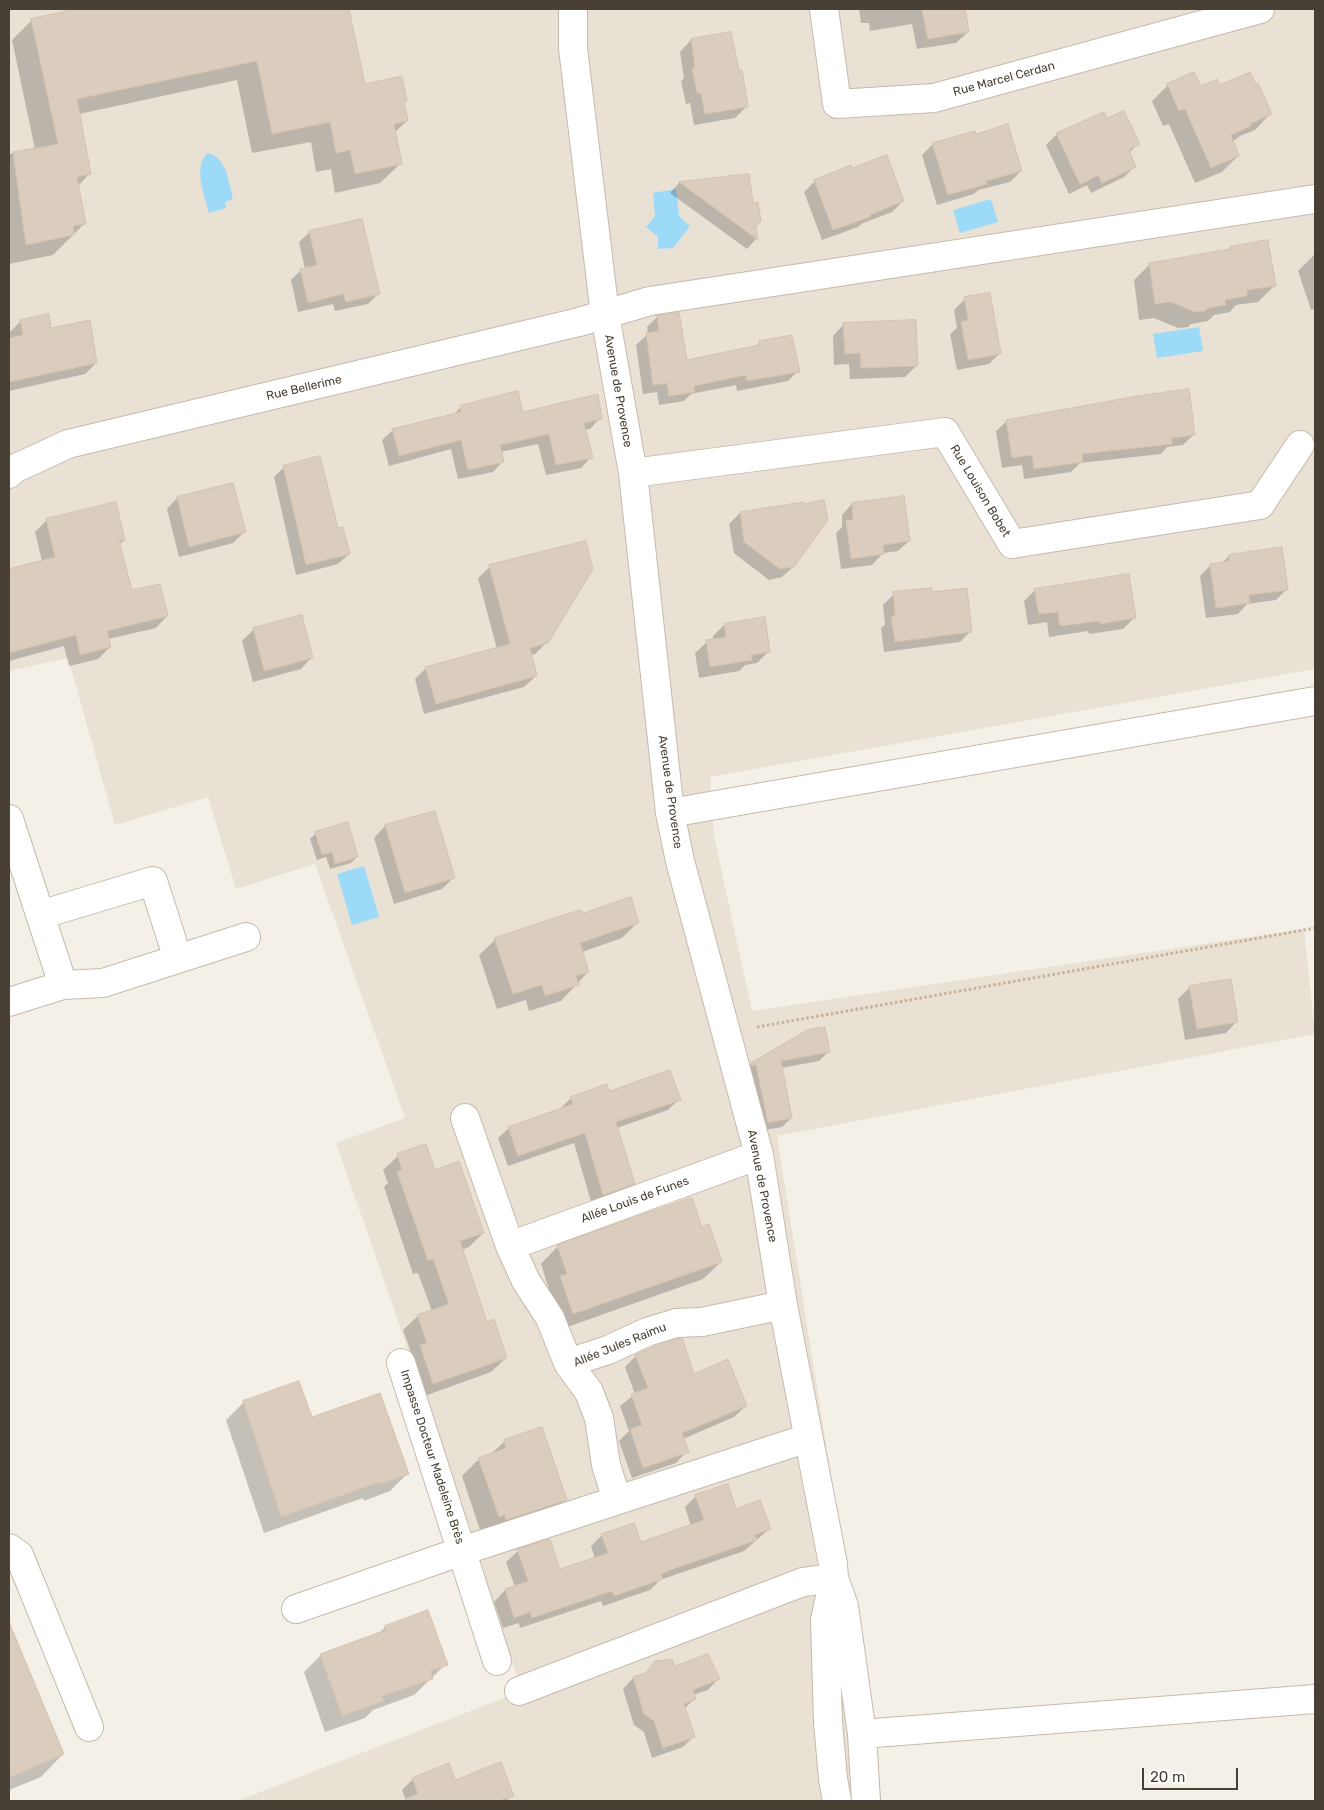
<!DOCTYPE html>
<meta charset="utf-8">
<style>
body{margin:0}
#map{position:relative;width:1324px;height:1810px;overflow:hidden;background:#f5f0e7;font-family:Rubik,sans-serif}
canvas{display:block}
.frame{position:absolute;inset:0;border:10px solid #494035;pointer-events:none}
.scale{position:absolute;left:1142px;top:1768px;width:96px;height:22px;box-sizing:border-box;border:2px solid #494035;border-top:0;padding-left:6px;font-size:15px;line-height:18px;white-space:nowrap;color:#494035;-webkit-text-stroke:4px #fff;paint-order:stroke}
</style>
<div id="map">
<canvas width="1324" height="1810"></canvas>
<div class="frame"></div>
<div class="scale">20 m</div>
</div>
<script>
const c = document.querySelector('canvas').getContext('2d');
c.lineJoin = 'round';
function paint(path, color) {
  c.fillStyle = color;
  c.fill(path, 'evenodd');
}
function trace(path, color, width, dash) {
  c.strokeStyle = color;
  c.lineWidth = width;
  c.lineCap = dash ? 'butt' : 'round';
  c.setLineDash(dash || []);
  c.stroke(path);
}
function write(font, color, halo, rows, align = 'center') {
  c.font = font + ' Rubik,sans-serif';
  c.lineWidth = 4;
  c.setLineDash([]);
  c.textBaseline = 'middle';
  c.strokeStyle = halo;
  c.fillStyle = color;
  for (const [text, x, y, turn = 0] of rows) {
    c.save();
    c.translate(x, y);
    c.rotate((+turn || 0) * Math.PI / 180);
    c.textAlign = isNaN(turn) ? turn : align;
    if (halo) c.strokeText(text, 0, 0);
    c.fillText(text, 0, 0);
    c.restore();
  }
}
paint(new Path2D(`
 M9 9H1315V669L710 777 714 836 752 1011 1304 929 1315 1034 777 1136 878 1771 881 1801H237L522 1691 394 1309 336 1143 405 1118 315 864 236 889 208 797 115 825 68 658 9 671Z`), '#eae1d5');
paint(new Path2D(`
 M208 153C227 158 229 183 233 199L225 202 226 208 209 213C205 195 192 167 208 153Z
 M676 189 679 216 690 226 673 248 658 249V237L646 227 655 216 653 193Z
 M991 199 998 222 960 233 953 210Z
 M1199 327 1203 351 1157 358 1153 334Z
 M364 866 379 917 352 925 337 874Z`), '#9ddaf8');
paint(new Path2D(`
 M84 9H347L364 85 406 101 403 103 407 121 394 133 400 164 380 183 335 193 331 169 316 172 311 142 252 153 237 80 79 114 90 173 78 186 85 223 53 255 9 264V154L35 149 12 40 32 20Z
 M859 9H964L968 32 956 43 917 49 912 24 870 31 869 23H861Z
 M691 40 746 107 735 118 694 125 690 103 686 104 681 81 684 78 680 52Z
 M1168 85 1200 88 1270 114 1255 130 1240 136 1232 142 1238 156 1222 172 1195 183 1169 124 1163 126 1152 101Z
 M1107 120 1138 144 1129 153 1135 166 1124 177 1091 193 1087 185 1069 194 1046 145 1057 134Z
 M933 144 1021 171 1010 182 978 190 974 194 937 205 922 155Z
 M852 169 903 201 892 212 861 224 858 227 822 240 804 192 815 181Z
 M748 175 756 239 747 249 670 193 679 183Z
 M310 232 379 293 368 304 335 311 333 304 298 312 291 280 301 270 305 269 299 242Z
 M1230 248 1274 286 1258 302 1236 305 1230 312 1214 315 1208 321 1191 324 1188 327 1178 328 1154 318 1139 320 1134 280 1150 264 1227 251Z
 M1315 254V309L1311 310 1298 271Z
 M965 299 1000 353 989 364 957 370 950 334 957 328 954 310Z
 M48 316 50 330 96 363 85 374 9 391V333L20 322Z
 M657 317 686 361 754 348 759 343 798 371 788 381 737 391 736 385 691 394 684 401 659 405 657 392 643 394 636 345 648 334 647 327Z
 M844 324 917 365 905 377 850 379 849 364 834 365 833 336Z
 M461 407 523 413 600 418 590 429 584 430 591 457 581 468 546 475 538 444 500 452 503 461 493 472 458 479 451 449 389 466 382 440 393 430 453 415Z
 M1007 421 1193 435 1183 445 1167 447 1161 454 1080 463 1071 472 1024 479 1022 465 1002 468 996 431Z
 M284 467 337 529 349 554 338 564 296 575 274 477Z
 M177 498 244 532 233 543 179 557 167 509Z
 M852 504 909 541 898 551 883 553 872 565 841 569 836 533 842 527V515Z
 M740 513 794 566 782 577 769 580 734 553 729 524Z
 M47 520 124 540 119 545 131 592 167 616 156 628 108 639 110 647 98 659 69 666 64 646 9 661V570L42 561 35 532Z
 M1229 556 1287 589 1276 600 1247 604 1238 614 1206 618 1200 576 1211 565 1222 563Z
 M490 567 547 642 535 654 530 655 536 676 524 687 424 714 415 679 426 668 497 649 478 578Z
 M1035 590 1134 618 1123 629 1089 634 1088 631 1049 637 1047 622 1028 625 1024 601Z
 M894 594H931L971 631 960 642 884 652 881 628 885 625 883 605Z
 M724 625 769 651 757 663 745 665 739 671 699 678 695 653 707 642 713 640V636Z
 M254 629 312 657 301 669 253 682 242 641Z
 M385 826 453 878 442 889 394 904 374 838Z
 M316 833 357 857 351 863 330 869 326 857 317 860 310 839Z
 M582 915 638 922 622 938 582 952 588 972 561 1001 529 1011 526 1000 497 1009 479 955 495 940Z
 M1190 987 1237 1021 1226 1033 1185 1040 1178 999Z
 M828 1052 819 1061 781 1068 791 1118 782 1127 759 1131 742 1074 751 1064Z
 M608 1093 679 1099 668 1110 617 1128 634 1183 623 1194 592 1205 574 1143 508 1166 498 1138 509 1128 560 1109 571 1098Z
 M398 1156 434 1172 483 1233 469 1247 461 1250 486 1324 506 1358 491 1372 419 1398 406 1361 412 1355 403 1330 418 1316 432 1311 418 1273 413 1274 384 1187 388 1183 383 1170Z
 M701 1228 721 1262 703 1279 556 1331 543 1295 549 1289 541 1264 558 1246Z
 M636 1356 693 1375 746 1406 734 1417 683 1439 687 1451 676 1463 632 1478 619 1441 629 1431 620 1406 635 1394 625 1367Z
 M244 1402 311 1419 407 1474 390 1491 364 1501 363 1498 264 1533 226 1420Z
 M541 1429 566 1500 549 1517 481 1533 462 1476 479 1459 491 1454 504 1442Z
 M696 1496 736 1510 769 1529 744 1551 660 1580 650 1590 603 1606 601 1601 520 1628 519 1623 503 1628 494 1602 505 1590 515 1587 506 1562 518 1551 560 1571 595 1559 591 1546 602 1535 640 1544 691 1526 685 1507Z
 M9 1624 63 1754 41 1777 9 1790Z
 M385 1627 446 1664 414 1695 373 1710 365 1718 325 1732 304 1672 321 1655 378 1635Z
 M656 1662 718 1679 708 1690 693 1695 695 1698 684 1709 693 1737 683 1747 652 1758 644 1732 634 1725 623 1689 633 1678 644 1675Z
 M413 1779 455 1781 512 1795 506 1801H406L402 1790Z`), '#0003');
const building = new Path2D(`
 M77 9H349L365 84 402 76 407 101 404 102 408 121 394 124 402 164 355 174 350 150 336 153 330 122 272 134 257 61 77 99 91 174 77 177 86 224 73 226 74 235 26 245 13 152 58 144 31 19Z
 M922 9H965L969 32 928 39Z
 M731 32 739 70H742L748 107 705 114 701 93H697L692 68H695L691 39Z
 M1194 72 1201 86 1217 79 1220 85 1250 72 1256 84 1258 83 1272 114 1250 124 1251 126 1231 135 1239 156 1211 168 1185 109 1179 111 1167 84Z
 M1124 111 1140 144 1129 150 1136 167 1102 183 1098 175 1080 185 1056 133 1104 112 1107 118Z
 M1008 124 1022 171 986 181 987 184 948 195 932 143 975 131 976 134Z
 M887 155 904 201 870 215V217L833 230 814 180 851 165 852 168Z
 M749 174 753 203 758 202 761 221 756 227 758 240 679 182Z
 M362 219 380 294 346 302 343 294 308 303 300 269 317 265 309 231Z
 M1268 240 1276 286 1247 290V296L1225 300 1226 305 1208 308 1205 311 1195 312 1171 302 1155 304 1149 263 1230 249V247Z
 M990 293 1001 354 968 360 961 322 968 320 964 297Z
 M679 312 687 360 759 345V341L792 335 800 372 747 381 746 375 694 386 695 392 669 396 667 383 653 385 646 333 659 331 657 316Z
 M49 314 51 328 90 320 97 363 9 382V338L23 335 20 320Z
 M916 320 918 366 861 368 860 353 845 354 843 323Z
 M1189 389 1195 435 1172 438V444L1082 454 1083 462 1034 469 1032 455 1012 458 1006 420 1132 397Z
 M518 391 523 412 598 394 602 419 584 423 593 458 556 465 549 434 500 445 504 462 468 470 461 440 399 456 392 429 461 412 460 406Z
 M320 456 338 528 343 527 350 554 306 565 283 466Z
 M233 483 246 532 189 547 177 497Z
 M904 496 910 541 883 545 884 554 851 559 846 521 853 520 852 503Z
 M824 500 828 520 794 567 780 569 744 542 740 512 803 502V504Z
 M116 502 125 540 119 541 132 590 160 584 168 616 107 631 111 647 80 655 76 635 9 653V569L55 557 46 519Z
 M586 541 593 569 548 643 530 648 537 676 436 704 425 667 510 644 489 565Z
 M1282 547 1288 590 1249 595 1250 603 1216 608 1210 564 1229 561V555Z
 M1129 574 1136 618 1100 624 1099 621 1060 626 1058 612 1039 614 1034 589Z
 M932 588V592L967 588 972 632 895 642 891 616H895L893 592Z
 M302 615 313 658 264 671 253 628Z
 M765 617 770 652 751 655 752 660 710 667 706 640 726 637 724 624Z
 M435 811 455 878 405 893 385 825Z
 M348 822 358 857 335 864 332 852 322 855 315 832Z
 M631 897 639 923 580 943 589 972 576 976 579 985 545 996 542 985 513 994 494 938 557 917 581 910 583 913Z
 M1231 979 1238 1022 1197 1029 1189 986Z
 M825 1027 830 1052 781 1061 792 1118 768 1123 756 1065 751 1066V1063L807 1030Z
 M670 1070 681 1100 616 1122 635 1184 603 1195 585 1133 518 1156 508 1127 573 1104 570 1097 607 1084 609 1091Z
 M426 1144 435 1170 459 1161 484 1233 460 1241 487 1322 494 1319 507 1358 433 1384 420 1345 427 1343 417 1315 449 1304 433 1259 428 1261 397 1172 402 1170 397 1154Z
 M692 1198 702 1227 709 1224 722 1262 573 1314 560 1276 567 1274 557 1245 644 1214Z
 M682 1338 694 1374 728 1359 747 1406 682 1433 689 1452 643 1468 630 1429 642 1425 631 1394 648 1388 635 1355 653 1347Z
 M299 1381 312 1417 380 1393 409 1474 381 1484 380 1482 281 1517 243 1401Z
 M542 1427 567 1500 506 1520 505 1515 499 1517 478 1458 506 1448 504 1440Z
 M728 1484 736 1509 760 1500 771 1529 755 1535 757 1540 676 1568 661 1574 663 1579 614 1596 612 1591 532 1618 530 1612 514 1618 505 1589 528 1581 517 1549 550 1539 560 1569 608 1553 601 1534 634 1523 641 1542 704 1520 695 1495Z
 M428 1610 448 1665 430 1671 433 1679 382 1696 384 1701 342 1716 320 1654 386 1630 385 1626Z
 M9 1622 64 1754 9 1778Z
 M708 1654 720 1679 693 1690 696 1699 684 1704 695 1737 663 1748 654 1721 644 1714 633 1677 646 1673 655 1661 672 1659 675 1666Z
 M501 1762 514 1796 499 1801H406L405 1799 418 1794 412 1778 449 1763 455 1780Z`);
paint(building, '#dbcdbe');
trace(building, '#d4c2ae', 1);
const minor = new Path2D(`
 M573 9V48L605 315 633 473 670 813 680 861 759 1155 783 1305 833 1564 834 1578 844 1606 862 1734 866 1801
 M824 9 837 104 934 98 1260 9
 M633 473 945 432 1012 544 1260 505 1300 445
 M9 474 14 469 68 444 579 322 650 301 1315 199
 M670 813 1315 701
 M9 819 63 985 9 1002
 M40 915 153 881 178 959
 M63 985 103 983 246 937
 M465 1118 510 1246 526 1281 550 1318 568 1363 589 1392 599 1418 606 1465 617 1500
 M510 1246 759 1155
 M401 1363 497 1661
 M568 1363 608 1350 647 1332 676 1323 702 1322 783 1305
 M9 1548 19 1555 89 1727
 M296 1609 462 1551 808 1438
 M519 1691 803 1582 834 1578 825 1620 828 1722 833 1779 837 1801
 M862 1734 1315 1699`);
trace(minor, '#c5baab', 30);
trace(new Path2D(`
 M757 1027 1315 928`), '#c5b198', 3, [2.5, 2.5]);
trace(minor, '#fff', 28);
write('12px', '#494035', '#fff', [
 ["Rue Marcel Cerdan",1004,79,-15],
 ["Rue Bellerime",304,388,-13],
 ["Avenue de Provence",618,391,80],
 ["Rue Louison Bobet",980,491,59],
 ["Avenue de Provence",670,792,82],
 ["Avenue de Provence",762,1186,79],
 ["Allée Louis de Funes",635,1200,-20],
 ["Allée Jules Raimu",620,1345,-22],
 ["Impasse Docteur Madeleine Brès",432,1457,72]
]);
</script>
